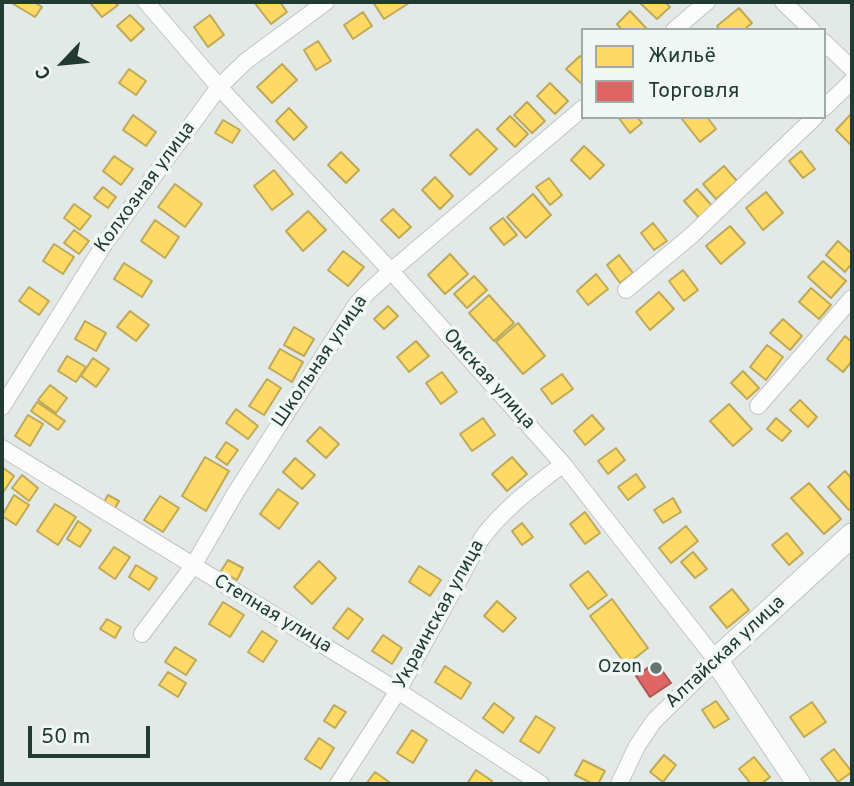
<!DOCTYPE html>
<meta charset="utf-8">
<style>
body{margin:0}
#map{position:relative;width:854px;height:786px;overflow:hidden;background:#e3e9e6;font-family:Overpass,sans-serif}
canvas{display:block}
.frame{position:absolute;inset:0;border:4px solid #223a34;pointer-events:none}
.legend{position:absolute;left:581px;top:28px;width:245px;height:91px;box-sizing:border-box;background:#f1f7f4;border:2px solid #9eaba7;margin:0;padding:9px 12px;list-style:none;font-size:21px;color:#223a34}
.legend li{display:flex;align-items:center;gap:14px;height:35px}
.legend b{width:35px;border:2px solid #9eaba7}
.north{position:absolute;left:28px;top:28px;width:70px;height:70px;-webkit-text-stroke:5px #f1f7f4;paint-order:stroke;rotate:244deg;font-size:19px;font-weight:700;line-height:28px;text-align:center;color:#223a34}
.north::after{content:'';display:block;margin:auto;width:24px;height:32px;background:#223a34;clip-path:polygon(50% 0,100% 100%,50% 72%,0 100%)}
.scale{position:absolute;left:28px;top:726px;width:122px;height:32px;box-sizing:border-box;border:4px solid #223a34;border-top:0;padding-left:9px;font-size:21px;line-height:24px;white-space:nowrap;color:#223a34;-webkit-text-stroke:5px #f1f7f4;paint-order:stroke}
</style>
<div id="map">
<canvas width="854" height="786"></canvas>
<div class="frame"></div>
<ul class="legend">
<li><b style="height:19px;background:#ffd966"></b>Жильё</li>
<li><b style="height:19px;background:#e06666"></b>Торговля</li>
</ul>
<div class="north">С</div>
<div class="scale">50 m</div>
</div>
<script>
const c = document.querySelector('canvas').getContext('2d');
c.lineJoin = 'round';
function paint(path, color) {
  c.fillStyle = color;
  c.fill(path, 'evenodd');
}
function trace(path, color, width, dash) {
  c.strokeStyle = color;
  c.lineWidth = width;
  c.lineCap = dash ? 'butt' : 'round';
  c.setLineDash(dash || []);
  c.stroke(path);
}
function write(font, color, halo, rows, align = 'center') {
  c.font = font + ' Overpass,sans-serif';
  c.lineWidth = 7;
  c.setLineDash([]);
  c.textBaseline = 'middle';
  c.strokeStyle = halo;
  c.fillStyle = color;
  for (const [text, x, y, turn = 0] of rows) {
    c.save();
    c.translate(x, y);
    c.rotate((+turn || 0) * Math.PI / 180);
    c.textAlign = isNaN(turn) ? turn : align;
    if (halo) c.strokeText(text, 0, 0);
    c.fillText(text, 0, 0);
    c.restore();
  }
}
const homes = new Path2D(`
 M10 2H34L42 7 35 17Z
 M94 2H115L118 5 102 17 91 4Z
 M254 2H280L287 12 271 24Z
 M373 2H408L409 3 384 19Z
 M639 2H665L670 7 657 19Z
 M739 8 752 23 744 30H720L717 26Z
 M630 11 648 30H622L617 24Z
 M363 12 372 26 353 39 344 25Z
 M130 15 144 29 131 41 117 26Z
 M210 15 224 35 208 47 194 27Z
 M318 41 331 61 316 70 304 50Z
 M580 56 583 59V85L566 69Z
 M282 64 297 80 272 103 257 87Z
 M129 69 146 81 136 95 119 83Z
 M550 83 568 101 555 114 537 96Z
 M527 102 545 121 532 133 514 115Z
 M289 108 307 127 294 140 276 121Z
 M852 113V146L836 130Z
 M133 115 156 132 146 146 123 130Z
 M510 116 528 134 515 147 497 129Z
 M618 117H637L642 123 630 133Z
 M684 117H707L716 129 700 142 682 119Z
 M223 120 240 130 232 143 215 133Z
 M477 129 497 149 470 175 450 155Z
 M584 146 604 165 590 179 571 160Z
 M801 151 815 169 803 178 789 161Z
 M341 152 359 170 346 183 328 165Z
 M114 156 133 169 121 185 103 171Z
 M724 166 737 181 716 199 703 184Z
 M274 170 293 194 272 210 254 186Z
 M435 177 453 196 440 209 422 190Z
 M549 178 562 195 550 205 536 187Z
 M175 184 202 204 185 227 158 207Z
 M103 187 116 197 108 208 94 198Z
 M697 189 714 208 701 220 684 201Z
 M766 192 783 213 763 230 746 208Z
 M533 194 551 215 526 238 507 217Z
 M74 204 91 216 80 230 64 218Z
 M393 209 411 227 399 238 381 220Z
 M308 211 326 230 303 251 286 231Z
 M503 218 517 235 504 245 490 228Z
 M155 220 179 237 165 258 141 241Z
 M653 223 667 241 654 250 641 233Z
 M730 226 745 243 721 264 706 246Z
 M74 230 89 241 79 254 64 243Z
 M838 241 852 254V263L845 272 826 255Z
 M54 244 74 257 63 274 43 261Z
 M343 251 364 267 348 286 328 270Z
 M450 254 468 274 445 294 428 275Z
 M619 255 633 273 620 283 607 265Z
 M823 261 846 281 831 298 808 277Z
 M124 263 152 281 142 297 114 279Z
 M683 270 698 290 684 301 669 281Z
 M596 274 608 289 588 305 577 291Z
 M474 276 487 290 467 308 454 294Z
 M29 287 49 301 39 315 19 301Z
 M811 288 831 305 819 319 799 302Z
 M659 292 674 309 650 330 636 312Z
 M489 295 514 323 494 341 469 313Z
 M388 306 398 316 384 329 374 319Z
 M130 311 149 325 136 341 117 327Z
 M783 319 802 336 790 350 770 333Z
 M85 321 106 333 96 351 75 339Z
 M518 323 545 356 523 374 496 342Z
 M294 327 314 339 304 356 284 345Z
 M845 336 852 342V361L843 372 827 359Z
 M416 341 429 356 409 372 397 357Z
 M767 345 783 357 766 380 750 367Z
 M280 349 303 362 292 382 269 368Z
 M67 356 86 367 76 382 58 371Z
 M93 358 109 369 96 387 81 376Z
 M743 371 759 388 747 399 731 383Z
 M442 372 457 392 441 404 426 383Z
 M562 374 573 389 552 404 541 389Z
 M267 379 281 388 264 415 249 406Z
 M50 385 67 398 56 413 38 400Z
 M800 400 817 417 808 427 790 410Z
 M37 402 65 421 58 430 31 411Z
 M729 404 752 429 733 446 710 421Z
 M236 409 258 426 248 439 226 423Z
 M28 415 43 424 30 446 15 436Z
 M592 415 604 429 585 445 574 431Z
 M483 418 495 435 472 451 460 434Z
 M776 418 791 431 782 441 767 429Z
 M320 427 339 444 326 458 307 441Z
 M226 442 238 450 227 465 216 457Z
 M616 448 625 460 608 474 598 461Z
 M205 457 229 471 206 511 182 496Z
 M512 457 527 474 507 491 492 474Z
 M295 458 315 475 302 489 283 472Z
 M2 467 14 476 2 494Z
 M845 471 852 479V508L849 510 828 487Z
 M636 474 645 487 628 500 618 487Z
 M22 475 38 488 29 501 12 488Z
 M809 483 841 519 824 534 791 498Z
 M278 489 298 503 279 529 260 514Z
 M14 495 29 505 16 525 2 516Z
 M108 495 119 501 114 510 103 504Z
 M160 496 179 508 163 532 144 520Z
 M673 498 681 512 663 523 654 510Z
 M55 504 76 517 58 545 37 531Z
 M585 512 600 533 585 544 570 524Z
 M78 521 91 530 80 547 67 539Z
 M522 523 533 537 522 545 512 531Z
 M686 526 698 541 671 563 659 548Z
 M787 533 803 553 789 565 772 545Z
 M114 547 130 557 115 579 99 568Z
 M693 552 707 569 695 578 681 562Z
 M228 560 243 568 237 580 221 571Z
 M319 561 336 578 312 604 294 587Z
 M136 565 157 578 149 590 129 577Z
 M419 566 441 580 430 596 409 582Z
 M588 571 607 595 588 609 570 585Z
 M732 589 749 610 727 628 710 607Z
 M612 599 648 648 626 665 590 616Z
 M497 601 516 618 503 632 484 616Z
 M223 602 244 615 230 637 209 624Z
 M348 608 363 619 348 639 333 628Z
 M107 619 121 627 115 638 100 629Z
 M262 631 277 641 263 662 248 652Z
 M383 635 402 648 392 664 372 651Z
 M175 647 196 660 186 675 165 662Z
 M445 666 471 683 461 699 435 682Z
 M168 672 186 683 178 697 159 685Z
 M716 701 729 719 714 728 702 710Z
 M812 702 826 722 804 737 790 717Z
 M494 703 514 718 503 733 483 718Z
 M334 705 346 712 335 728 324 721Z
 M536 716 555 728 539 753 520 741Z
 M412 730 427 740 413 763 397 753Z
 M319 738 334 748 321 769 305 759Z
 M834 749 852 772 838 782 821 759Z
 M664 755 676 765 663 782 650 772Z
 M754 757 770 777 761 784H751L739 769Z
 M583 760 605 771 598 784H593L575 775Z
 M476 770 492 781 490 784H467Z
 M375 772 389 782 387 784H366Z`);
paint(homes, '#ffd966');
trace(homes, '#bda957', 2);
const shops = new Path2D(`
 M656 662 671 683 650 697 636 676Z`);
paint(shops, '#e06666');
trace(shops, '#a75957', 2);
const street = new Path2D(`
 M146 2 219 87 391 271 563 464 716 660 654 721 637 746 619 784
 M783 2 812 30
 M674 30 707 2
 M824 42 852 69
 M824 108 852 81
 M626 290 692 235 815 117
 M758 406 852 298
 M2 407 105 243 219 87 246 61 326 2
 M2 448 398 691 541 784
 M142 634 193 566 236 492 356 305 367 293 391 271 583 108
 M338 784 398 691 482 538C505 507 534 487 563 464`);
const secondary = new Path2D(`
 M799 784 716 660 852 535`);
trace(street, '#c0c5c3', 18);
trace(secondary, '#bfc6c3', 25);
trace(street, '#fbfcfb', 16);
trace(secondary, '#fbfcfb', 23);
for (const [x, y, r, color] of [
 [656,668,7,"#667772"]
]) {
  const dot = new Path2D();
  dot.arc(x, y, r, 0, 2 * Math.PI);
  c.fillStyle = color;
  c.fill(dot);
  trace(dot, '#f1f7f4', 2.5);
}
write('19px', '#223a34', '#f1f7f4', [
 ["Колхозная улица",146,188,-54],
 ["Школьная улица",321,362,-56],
 ["Омская улица",488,380,48],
 ["Степная улица",272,615,31],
 ["Украинская улица",440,615,-61],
 ["Алтайская улица",726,653,-43]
]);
write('19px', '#223a34', '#f1f7f4', [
 ["Ozon",642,668]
], 'right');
</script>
